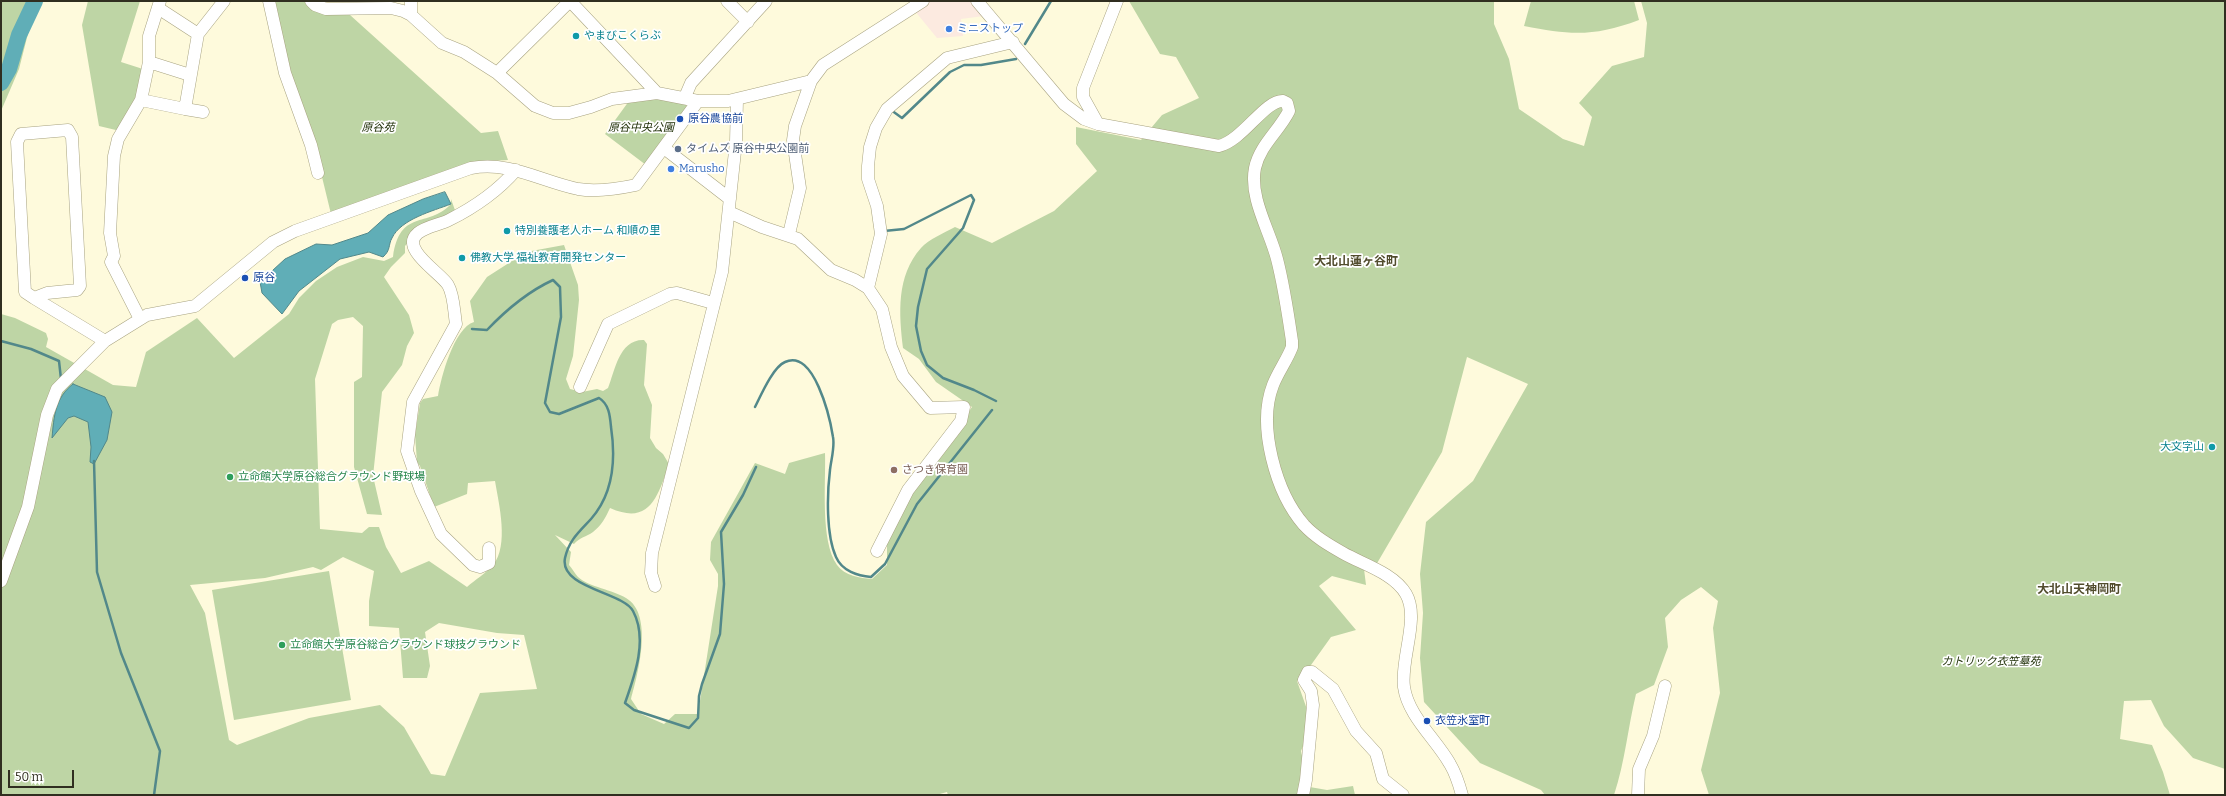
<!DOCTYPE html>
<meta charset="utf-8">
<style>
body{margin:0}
#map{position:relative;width:2226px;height:796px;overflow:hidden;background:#fefadc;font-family:Bitter,serif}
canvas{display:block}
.frame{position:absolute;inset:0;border:2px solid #302e20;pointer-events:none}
.scale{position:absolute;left:8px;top:770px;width:66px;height:18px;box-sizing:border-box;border:2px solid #302e20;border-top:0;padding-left:5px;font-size:12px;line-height:14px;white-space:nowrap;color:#302e20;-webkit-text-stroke:3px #fff;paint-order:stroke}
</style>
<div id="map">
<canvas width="2226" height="796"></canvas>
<div class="frame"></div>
<div class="scale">50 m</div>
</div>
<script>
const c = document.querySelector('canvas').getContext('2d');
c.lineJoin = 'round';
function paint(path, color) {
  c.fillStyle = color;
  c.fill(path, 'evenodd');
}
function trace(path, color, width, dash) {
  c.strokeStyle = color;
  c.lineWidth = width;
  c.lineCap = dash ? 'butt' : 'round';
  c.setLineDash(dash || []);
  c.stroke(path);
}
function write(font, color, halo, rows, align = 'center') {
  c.font = font + ' Bitter,"Noto Sans JP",serif';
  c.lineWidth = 3.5;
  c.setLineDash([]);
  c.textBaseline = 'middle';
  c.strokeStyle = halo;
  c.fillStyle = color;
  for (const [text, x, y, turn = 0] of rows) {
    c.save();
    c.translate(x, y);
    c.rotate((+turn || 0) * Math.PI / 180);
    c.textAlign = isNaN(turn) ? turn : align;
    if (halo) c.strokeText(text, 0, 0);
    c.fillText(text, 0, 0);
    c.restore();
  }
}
paint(new Path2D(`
 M928 1H970L984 16 961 19 963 36 937 38 914 10Z`), '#fceae0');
paint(new Path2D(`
 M1 1H40L32 18 19 69 1 111Z
 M88 1H140L121 62 146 70 138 97 120 131 99 126 82 25Z
 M271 1H307L325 13 350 15 481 133 498 131 508 160 490 161 331 214 314 144 287 68Z
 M1129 1H1494V24L1509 59 1519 109 1563 139 1584 146 1592 117 1579 103 1612 66 1644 57 1647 23 1641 1H2225V769L2193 758 2164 726 2151 700 2124 701 2120 739 2152 745 2163 772 2170 795H1709L1701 770 1720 693 1713 628 1718 601 1701 587 1681 600 1665 618 1668 647 1654 685 1636 694C1628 727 1625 762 1614 795H1545L1541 790 1480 763 1424 702 1420 658 1423 613 1420 574 1426 522 1473 481 1528 384 1467 357 1442 452 1376 565 1364 569 1366 585 1332 576 1319 586 1356 630 1331 637 1311 665 1297 681 1309 715 1308 734 1301 751 1305 770 1304 786 1327 790 1353 786 1355 795H948L947 792 936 795H1V314L15 318 46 333 48 339 46 347 113 385 136 387 146 352 197 318 234 358 289 314 299 298 316 281 337 267 363 257 384 261 393 257C400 208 427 229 451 204V199L456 213 410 240 405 246V253L391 267 384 277 409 315 414 333 407 346 402 365 382 392 373 476 382 515 367 514 354 467V382L362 377 363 326 353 317 338 320 332 324 315 379 320 529 362 533 369 527H379L386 547 401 573 429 561 467 587C475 580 486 573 493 565 509 545 499 505 495 481L468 483 467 494 434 507 420 466 417 462 415 435 420 403 423 399 438 396C441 377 454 328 474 322L470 301 487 277 526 252 564 245 578 285 579 300 573 356 566 379 570 389 582 392 597 389 603 391 608 388C615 371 619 339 644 340L647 344 644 385 652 405 650 438 656 448 663 454 669 464C658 496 650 526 610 508 606 517 601 526 593 532 586 537 580 537 574 544L555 535 571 552 569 565C572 568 575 574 578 577 589 587 613 590 626 598 654 614 638 674 631 699L641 714 664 724 675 714H698L718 586V574L710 560 711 542 755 463 785 474 789 463 825 453C826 482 820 541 837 565 845 576 860 578 872 579L887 565V544L914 491 972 407 936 382 919 359 903 348C899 314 896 276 921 248 929 239 944 233 955 227L992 243 1054 211 1097 171 1076 144V127L1141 140 1162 115 1199 98 1176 57 1160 54ZM343 557 374 571 369 601V626L399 628 403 678H427L430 666 425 632 439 623 497 633 524 635 537 689 480 693 445 776 431 774 404 727 380 705 309 718 237 745 229 740 205 613 190 585 265 578 313 567 321 570Z
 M1531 1H1634L1639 20C1594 37 1570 35 1524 26Z
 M657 98 684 102 688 108 646 165 605 134 629 101Z
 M329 571 351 700 234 720 212 590Z`), '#bed5a5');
const water = new Path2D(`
 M445 192 451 204C433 211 401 219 392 238 388 245 391 250 383 257L369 252 340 259 299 291 282 314 262 293 260 282 285 259 316 244 332 245 368 233 388 215 423 199Z
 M73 384 105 397 112 412 107 440 94 464 90 462 91 447 88 422 74 416 68 418 52 438C54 416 55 398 73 384Z`);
paint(water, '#60aeb7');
trace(water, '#52888a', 1);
trace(new Path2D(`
 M1025 44 1051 1
 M891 110 902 118 950 72 964 65H981L1016 59
 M884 231 904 229 971 195 974 200 963 228 927 269 918 307 916 326 921 351 927 365 943 378 974 390 996 401
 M472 329 487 330C507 309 527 292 553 280L560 287 561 317 545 403 550 412 559 414 599 398C609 404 610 416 611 427 616 460 614 493 591 519 579 532 569 540 565 558 559 588 623 592 633 611 648 639 635 675 625 703L634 710 689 728 698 718 699 696 702 684 720 634 724 584 721 532 743 495 756 467
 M1 341 31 349 59 361 61 379
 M755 407C761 395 773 367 785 362 814 348 830 418 833 437 835 447 831 460 830 470 827 494 826 535 836 557 842 571 858 576 871 577L885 564 917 504 992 410
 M94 461 97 572 121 653 160 751 154 795`), '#52888a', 2.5);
trace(new Path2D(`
 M1 83 9 69 19 35 35 1`), '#60aeb7', 16);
const minor = new Path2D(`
 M269 1 285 73 311 145 318 173
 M311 1 315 5 326 9 391 8 403 11 411 15 442 43 464 52 497 73 535 106 553 113H569L591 107 612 99 657 93 698 101H728L811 81 823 65 923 1
 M411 1V15
 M570 1 657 93
 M727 1 748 22
 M977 1 1064 104 1084 119 1098 124 1219 146C1243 140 1265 100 1283 101L1287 103 1289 111C1279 131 1260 145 1255 168 1249 198 1270 231 1277 259 1284 286 1288 314 1292 341V347C1287 360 1278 372 1273 385 1257 426 1276 493 1304 525 1315 537 1329 545 1343 553 1362 564 1394 573 1406 594 1420 618 1400 660 1404 687 1408 716 1436 739 1450 764 1456 774 1459 784 1462 795
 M158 8 198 34
 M149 62V36L160 1
 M497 73 570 1
 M685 97 691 83 766 1
 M141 100 149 62 190 75
 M185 109 203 112
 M1098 124 1083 97V88L1117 1
 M664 148 730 199
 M729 212 762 227 798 239 831 270 855 280 868 288 882 309 891 347 903 376 930 408 964 407 961 421 908 490 877 551
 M789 234 800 188 793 140 795 126 811 81
 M868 288 881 234 877 206 868 179V166L870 147 876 128 887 109 947 58 1013 42
 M34 298 47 293 77 290 80 286 72 137 68 130 21 134 17 142 25 292 34 298 105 341
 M140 319 111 262 114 256 110 233 114 156 118 139 141 100 185 109 198 34 224 1
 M580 387 608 324 670 294 677 293 713 303
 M489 548V563L480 567 473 565 441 534 421 491 407 451 413 402 456 324C454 312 454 295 448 285 441 273 399 249 418 233 427 226 439 225 449 220 475 207 497 192 516 170
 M1 581 28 507 47 415 57 389 105 341 147 315 195 306 273 242 295 231 471 168C510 161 540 181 578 189 596 192 617 189 636 185L698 101
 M655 586 651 573 652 553 722 272 736 142 737 100
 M1303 795 1306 780 1313 705 1311 691 1304 680 1308 672H1312L1333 689 1356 731 1376 753 1383 779 1403 795
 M1638 795 1639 769 1653 736 1665 686`);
trace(minor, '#a8a381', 13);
trace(minor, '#fff', 12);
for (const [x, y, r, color] of [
 [949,29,4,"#3f7fe0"],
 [576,36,4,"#0f9aa8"],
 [680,119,4,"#1a4fb4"],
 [678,149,4,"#5c6f8a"],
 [671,169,4,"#3f7fe0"],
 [507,231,4,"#0f9aa8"],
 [462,258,4,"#0f9aa8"],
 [245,278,4,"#1a4fb4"],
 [2212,447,4,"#0f9aa8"],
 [894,470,4,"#8d6e63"],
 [230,477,4,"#2e9e5b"],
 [282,645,4,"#2e9e5b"],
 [1427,721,4,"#1a4fb4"]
]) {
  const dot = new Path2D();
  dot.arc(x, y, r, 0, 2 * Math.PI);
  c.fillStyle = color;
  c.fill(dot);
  trace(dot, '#fff', 1.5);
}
write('11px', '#366cbe', '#fff', [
 ["ミニストップ",957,29],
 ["Marusho",679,169]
], 'left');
write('11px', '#0d838f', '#fff', [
 ["やまびこくらぶ",584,36],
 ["特別養護老人ホーム 和順の里",515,231],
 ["佛教大学 福祉教育開発センター",470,258],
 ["大文字山",2204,447,"right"]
], 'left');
write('11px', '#164399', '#fff', [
 ["原谷農協前",688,119],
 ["原谷",253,278],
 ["衣笠氷室町",1435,721]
], 'left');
write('italic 11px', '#213109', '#fff', [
 ["原谷苑",378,128],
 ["原谷中央公園",641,128],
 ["カトリック衣笠墓苑",1991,662]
]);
write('11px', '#4e5e75', '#fff', [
 ["タイムズ 原谷中央公園前",686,149]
], 'left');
write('11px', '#785e54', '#fff', [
 ["さつき保育園",902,470]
], 'left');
write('11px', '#27864d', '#fff', [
 ["立命館大学原谷総合グラウンド野球場",238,477],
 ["立命館大学原谷総合グラウンド球技グラウンド",290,645]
], 'left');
write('bold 12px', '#514c2d', '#fff', [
 ["大北山蓮ヶ谷町",1356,262],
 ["大北山天神岡町",2079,590]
]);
</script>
